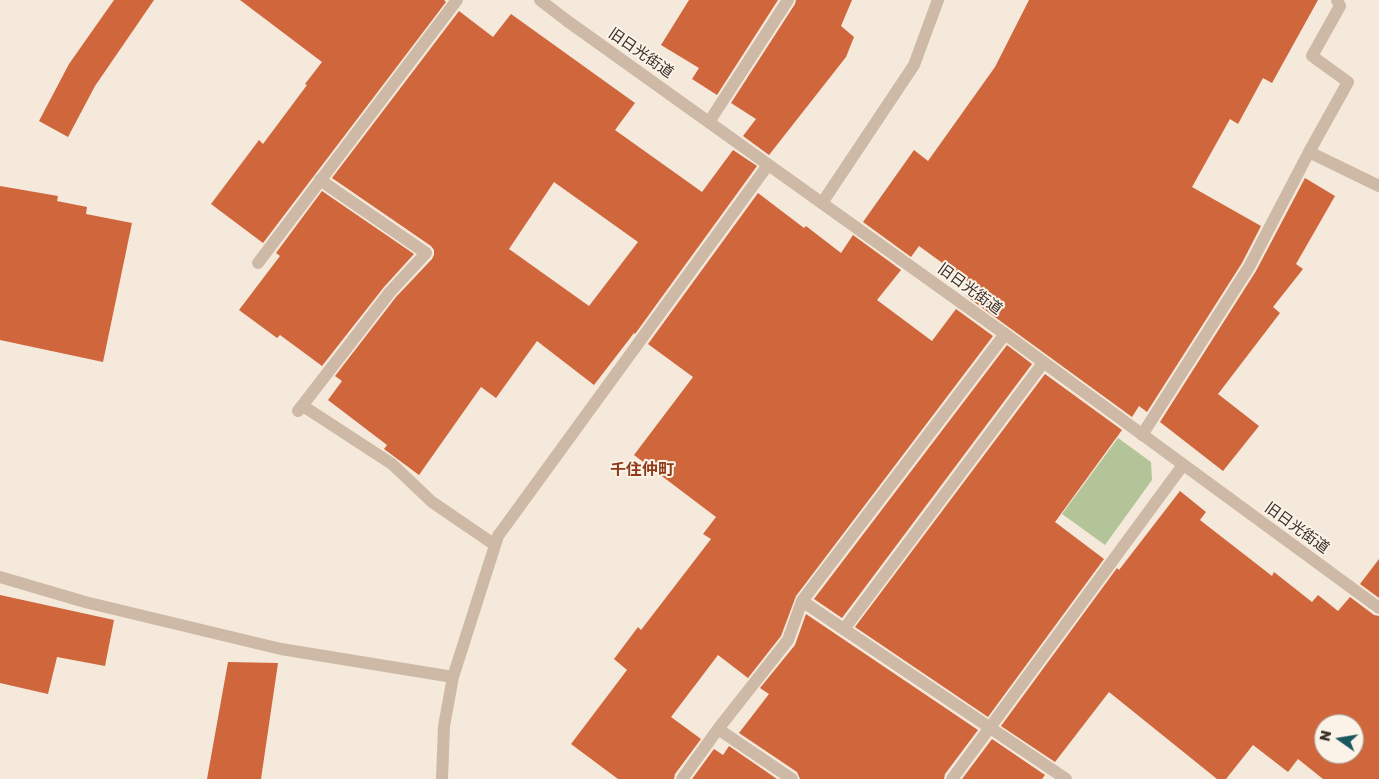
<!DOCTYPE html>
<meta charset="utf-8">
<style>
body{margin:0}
#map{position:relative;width:1379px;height:779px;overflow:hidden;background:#f4e9da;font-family:"Golos Text",sans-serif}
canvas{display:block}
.north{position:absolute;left:1314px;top:714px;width:50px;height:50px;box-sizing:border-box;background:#fbf3e7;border:1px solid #ada49a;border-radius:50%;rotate:283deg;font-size:14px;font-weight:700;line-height:20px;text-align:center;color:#382d27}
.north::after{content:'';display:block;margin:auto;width:18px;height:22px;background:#19565e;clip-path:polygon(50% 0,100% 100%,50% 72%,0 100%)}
</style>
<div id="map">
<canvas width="1379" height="779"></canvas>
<div class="north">N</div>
</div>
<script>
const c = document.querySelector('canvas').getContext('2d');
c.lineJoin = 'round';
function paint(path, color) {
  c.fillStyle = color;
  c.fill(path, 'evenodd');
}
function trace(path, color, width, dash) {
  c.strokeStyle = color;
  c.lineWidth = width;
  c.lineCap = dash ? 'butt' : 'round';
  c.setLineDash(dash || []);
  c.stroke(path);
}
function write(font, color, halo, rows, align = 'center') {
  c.font = font + ' "Golos Text","Noto Sans JP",sans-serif';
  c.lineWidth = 4;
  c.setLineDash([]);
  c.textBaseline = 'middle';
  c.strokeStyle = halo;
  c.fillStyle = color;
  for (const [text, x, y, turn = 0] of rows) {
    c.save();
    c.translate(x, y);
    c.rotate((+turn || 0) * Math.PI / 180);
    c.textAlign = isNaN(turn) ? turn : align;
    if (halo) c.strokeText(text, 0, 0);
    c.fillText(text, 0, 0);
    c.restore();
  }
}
paint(new Path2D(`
 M1118 438 1151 462 1152 480 1105 545 1062 514Z`), '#b4c499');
paint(new Path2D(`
 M114 0H154L95 86 68 137 39 121 69 64Z
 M240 0H444L446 2 263 243 211 204 259 140 263 144 307 85 305 84 322 62Z
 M689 0H778L717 95 692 79 699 68 661 45Z
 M796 0H852L841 26 854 37 846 57 769 155 743 136 756 119 731 103 795 4Z
 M1029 0H1318L1272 83 1263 78 1238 124 1230 119 1192 187 1261 226 1242 263 1147 412 1139 406 1132 417 966 296 974 286 919 246 911 257 863 222 914 150 928 161 995 67Z
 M459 11 493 37 511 14 635 103 615 130 702 192 733 150 757 166 635 334 634 333 594 385 537 341 496 398 481 387 419 475 384 449 387 445 328 400 342 381 335 376 396 297 432 259 434 255V250L431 246 332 178ZM554 182 638 242 589 306 509 249Z
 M1305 178 1335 196 1296 264 1303 269 1273 307 1280 313 1218 394 1259 426 1223 471 1160 422 1256 271Z
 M0 186 58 196 57 201 87 207 86 214 132 223 103 362 0 340Z
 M322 191 414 254 384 287 322 366 280 335 277 338 239 310 280 256 276 253Z
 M758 193 804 228 806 226 841 253 853 235 901 270 877 300 932 341 956 309 993 336 796 596 781 636 748 678 718 655 671 717 701 739 675 774 674 779H618L571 744 627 670 614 659 638 627 641 630 711 539 703 534 716 517 634 455 693 377 648 344Z
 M1007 345 1032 364 842 618 814 599Z
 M1045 374 1122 430 1055 522 1104 559 988 717 855 627Z
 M1180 491 1206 512 1200 520 1272 576 1274 572 1312 602 1318 595 1338 611 1350 597 1374 615 1379 616V779H1323L1298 759 1288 772 1253 745 1226 779H1217L1109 692 1055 762 1001 726 1117 568 1119 570ZM1324 724H1354V754H1324Z
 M1379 559V598L1360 584Z
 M0 595 114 620 105 666 57 657 48 694 0 683Z
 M806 614 978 730 945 774 944 779H800L797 772 739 733 769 694 760 688 795 645Z
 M228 662 278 663 261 779H207Z
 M992 739 1045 775 1042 779H962Z
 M729 746 777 779H692L714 749 723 755Z`), '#d0663c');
trace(new Path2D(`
 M709 122 788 0
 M1309 152 1348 82 1312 56 1340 6 1337 0
 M822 203 914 65 938 0
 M258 263 457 0
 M303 406 392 464 432 502 495 545
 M298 411 390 292 426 253 320 180
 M1142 435 1249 267 1309 152 1379 186
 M0 577 85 602 281 649 453 677
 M802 601 1066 779
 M844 629 1043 363
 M718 729 792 779
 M442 779 444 726 453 677 498 536 768 165
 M682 779 718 729 788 640 802 601 1005 334
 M952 779 1183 465`), '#cdb9a5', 12);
trace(new Path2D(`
 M540 0 566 20 1005 334 1379 608`), '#cdb9a5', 12);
write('15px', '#382d27', '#fbf3e7', [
 ["旧日光街道",641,53,35],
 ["旧日光街道",970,289,36],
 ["旧日光街道",1297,528,36]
]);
write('bold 16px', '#8e3a19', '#fbf3e7', [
 ["千住仲町",642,470]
]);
</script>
